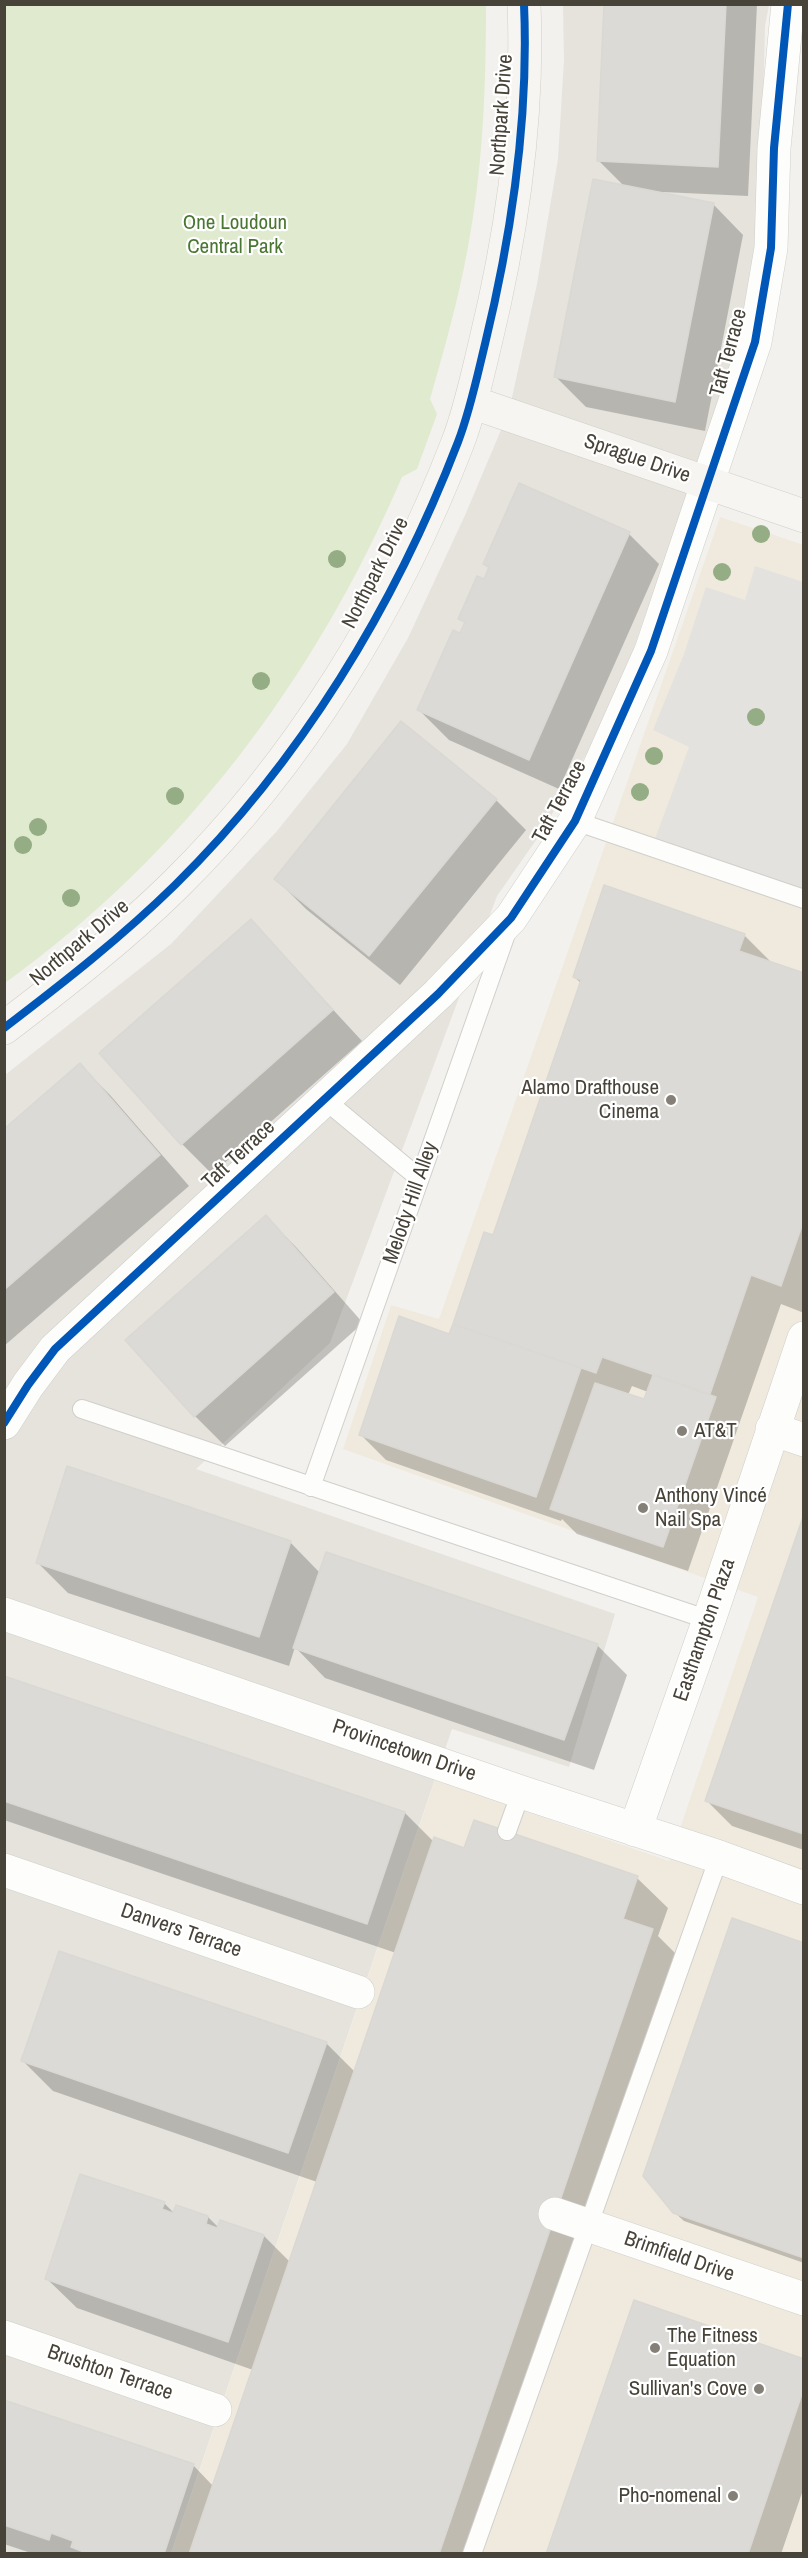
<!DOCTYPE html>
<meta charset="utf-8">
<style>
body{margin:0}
#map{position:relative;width:808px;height:2558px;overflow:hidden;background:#f2f1ed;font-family:"Archivo Narrow",sans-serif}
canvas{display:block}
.frame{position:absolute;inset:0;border:6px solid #484339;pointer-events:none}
</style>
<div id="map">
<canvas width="808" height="2558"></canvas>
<div class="frame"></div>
</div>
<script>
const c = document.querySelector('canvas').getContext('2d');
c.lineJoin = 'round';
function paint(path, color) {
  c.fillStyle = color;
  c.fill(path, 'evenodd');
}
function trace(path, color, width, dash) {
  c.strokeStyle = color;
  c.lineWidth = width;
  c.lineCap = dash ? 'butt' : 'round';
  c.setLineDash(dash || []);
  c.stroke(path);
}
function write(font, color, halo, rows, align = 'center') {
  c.font = font + ' "Archivo Narrow",sans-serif';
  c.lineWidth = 4.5;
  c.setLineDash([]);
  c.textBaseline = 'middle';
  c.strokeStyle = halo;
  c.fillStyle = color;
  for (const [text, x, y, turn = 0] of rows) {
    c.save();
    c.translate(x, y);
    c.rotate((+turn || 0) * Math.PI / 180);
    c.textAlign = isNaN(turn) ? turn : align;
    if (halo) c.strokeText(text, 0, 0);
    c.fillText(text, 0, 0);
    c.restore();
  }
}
paint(new Path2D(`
 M563 5H769L765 26 761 198 750 294 720 401 624 676 588 751 543 830 497 896 330 1343 196 1469 615 1614 569 1767 452 1729 171 2553 5 2554V1075L171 944 277 831 347 744 408 638 466 513 509 411 537 284 558 159 564 60Z`), '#e5e3dc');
paint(new Path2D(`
 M720 517 804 545 803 2553 171 2554 435 1780 669 1861 758 1597 343 1449 391 1305 439 1319Z`), '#f0eade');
paint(new Path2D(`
 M5 4 486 5C486 87 483 170 467 252 458 301 444 350 430 399L437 414 417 469 402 477C315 679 184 854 5 983Z`), '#dfeacf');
paint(new Path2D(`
 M755 566 803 582V899L652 847 689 747 653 730 684 654 706 587 745 600Z`), '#e4e2de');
paint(new Path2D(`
 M606 4H757L748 196 663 192 662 194 713 204 743 235 705 431 586 407 556 377 625 187 599 161Z
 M629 534 659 564 559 789 449 740 419 710 461 635 466 624 460 618 490 569 484 564Z
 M496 800 526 830 400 985 306 909 276 879Z
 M251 921 362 1041 212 1174 182 1144Z
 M744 935 774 965 804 975V1313L781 1304 688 1571 577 1534 562 1519 561 1521 386 1460 361 1435 450 1336 493 1237 581 983 574 977ZM632 1386 648 1392 645 1401 628 1395Z
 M80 1065 110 1095 189 1186 4 1346V1131Z
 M266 1217 296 1247 363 1323 225 1446 195 1416Z
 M804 1519V1850L732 1826 707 1801Z
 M290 1542 320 1573 597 1645 627 1675 594 1770 325 1678 295 1647 289 1666 68 1593 37 1562Z
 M4 1678 405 1813 434 1842 637 1878 668 1908 658 1936 682 1960 479 2554H34L4 2544V2401L193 2465 213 2486 253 2370 77 2308 46 2278 164 2203 175 2214 208 2217 219 2228 264 2236 290 2262 317 2182 53 2091 23 2061 326 2043 355 2072 396 1953 4 1820Z
 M804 1944V2263L684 2221 674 2212Z
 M804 2360V2487L781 2554H547Z`), '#0003');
const building = new Path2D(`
 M604 4H726L718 167 597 161Z
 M593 179 714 203 675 402 554 377Z
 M519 483 630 532 529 760 417 710 453 630 460 633 465 622 458 619 477 576 484 579 489 567 483 564Z
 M401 721 497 799 369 956 274 879Z
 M604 885 745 934 739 951 804 973V1220L781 1286 751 1275 710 1394 602 1357 596 1373 453 1324 484 1232 493 1235 581 980 573 977Z
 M251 919 333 1010 181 1145 99 1053Z
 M80 1063 160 1155 4 1290V1129Z
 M266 1215 334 1292 194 1417 125 1340Z
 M399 1316 449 1334 453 1324 581 1368 536 1497 359 1435Z
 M653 1375 716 1397 663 1547 550 1509 595 1383 644 1399Z
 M67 1466 291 1541 259 1637 36 1563Z
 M804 1514V1834L705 1801Z
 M326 1552 598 1644 564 1740 293 1648Z
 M4 1676 405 1812 367 1924 4 1801Z
 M474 1820 638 1876 623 1919 653 1929 439 2554H189L434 1837 464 1848Z
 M732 1918 804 1943V2258L673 2213 643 2176Z
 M59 1951 327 2042 288 2153 21 2061Z
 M80 2174 165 2202 162 2209 173 2213 176 2205 208 2216 206 2224 217 2228 220 2220 264 2235 228 2342 45 2279Z
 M634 2300 804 2359V2388L748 2554H546Z
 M4 2400 194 2464 164 2554H89L71 2547 73 2541 51 2533 49 2540 4 2525Z`);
paint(building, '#dcdad6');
trace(building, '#dad8d3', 1.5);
const lane = new Path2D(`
 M575 821 804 899
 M325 1100 419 1178
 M82 1409 709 1620
 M311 1487 506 934
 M507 1831 521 1792
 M472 2554 719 1857`);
const street = new Path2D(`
 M4 1423 28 1385 55 1349 438 994 511 918 575 821 651 651 755 342 771 248 774 148 788 4
 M772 1429 804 1440
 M4 1614 521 1792 719 1857 804 1888
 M635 1830 709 1620 804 1338
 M4 1870 358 1992
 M555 2214 804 2299
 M4 2337 215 2410`);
const secondary = new Path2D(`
 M471 402 804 516
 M4 1028C63 983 122 937 175 885 300 762 395 606 458 442 470 411 477 377 485 344 512 233 529 119 524 4`);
trace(lane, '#d0cfcb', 20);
trace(street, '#d0cfcb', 34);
trace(secondary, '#d0cec4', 34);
trace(lane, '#fdfdfc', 18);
trace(street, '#fdfdfc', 33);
trace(secondary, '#f6f5f1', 33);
trace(new Path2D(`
 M4 1028C63 983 122 937 175 885 300 762 395 606 458 442 470 411 477 377 485 344 512 233 529 119 524 4
 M4 1423 28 1385 55 1349 438 994 511 918 575 821 651 651 755 342 771 248 774 148 788 4`), '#0057b8', 8);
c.fillStyle = '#95ad85';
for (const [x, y] of [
 [761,534],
 [337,559],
 [722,572],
 [261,681],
 [756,717],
 [654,756],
 [640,792],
 [175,796],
 [38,827],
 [23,845],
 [71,898]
]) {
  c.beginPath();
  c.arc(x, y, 9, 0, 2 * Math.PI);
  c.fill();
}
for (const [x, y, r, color] of [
 [671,1100,6,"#848078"],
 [682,1431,6,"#848078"],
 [643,1508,6,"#848078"],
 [655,2348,6,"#848078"],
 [759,2389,6,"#848078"],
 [733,2496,6,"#848078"]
]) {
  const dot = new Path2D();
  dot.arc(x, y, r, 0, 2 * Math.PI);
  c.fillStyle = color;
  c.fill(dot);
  trace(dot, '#fff', 2);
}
write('21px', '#484339', '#fff', [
 ["Northpark Drive",502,115,-86],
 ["Taft Terrace",729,353,-75],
 ["Sprague Drive",637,459,19],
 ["Northpark Drive",376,573,-63],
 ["Taft Terrace",560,802,-62],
 ["Northpark Drive",80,943,-40],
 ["Taft Terrace",239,1155,-43],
 ["Melody Hill Alley",411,1203,-71],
 ["Easthampton Plaza",705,1630,-71],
 ["Provincetown Drive",404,1751,19],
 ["Danvers Terrace",181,1931,19],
 ["Brimfield Drive",679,2257,19],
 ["Brushton Terrace",110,2373,19]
]);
write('21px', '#497630', '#fff', [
 ["One Loudoun",235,223],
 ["Central Park",235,247]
]);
write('21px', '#484339', '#fff', [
 ["Alamo Drafthouse",659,1088],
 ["Cinema",659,1112],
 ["AT&T",694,1431,"left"],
 ["Anthony Vincé",655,1496,"left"],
 ["Nail Spa",655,1520,"left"],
 ["The Fitness",667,2336,"left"],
 ["Equation",667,2360,"left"],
 ["Sullivan's Cove",747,2389],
 ["Pho-nomenal",721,2496]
], 'right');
</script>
